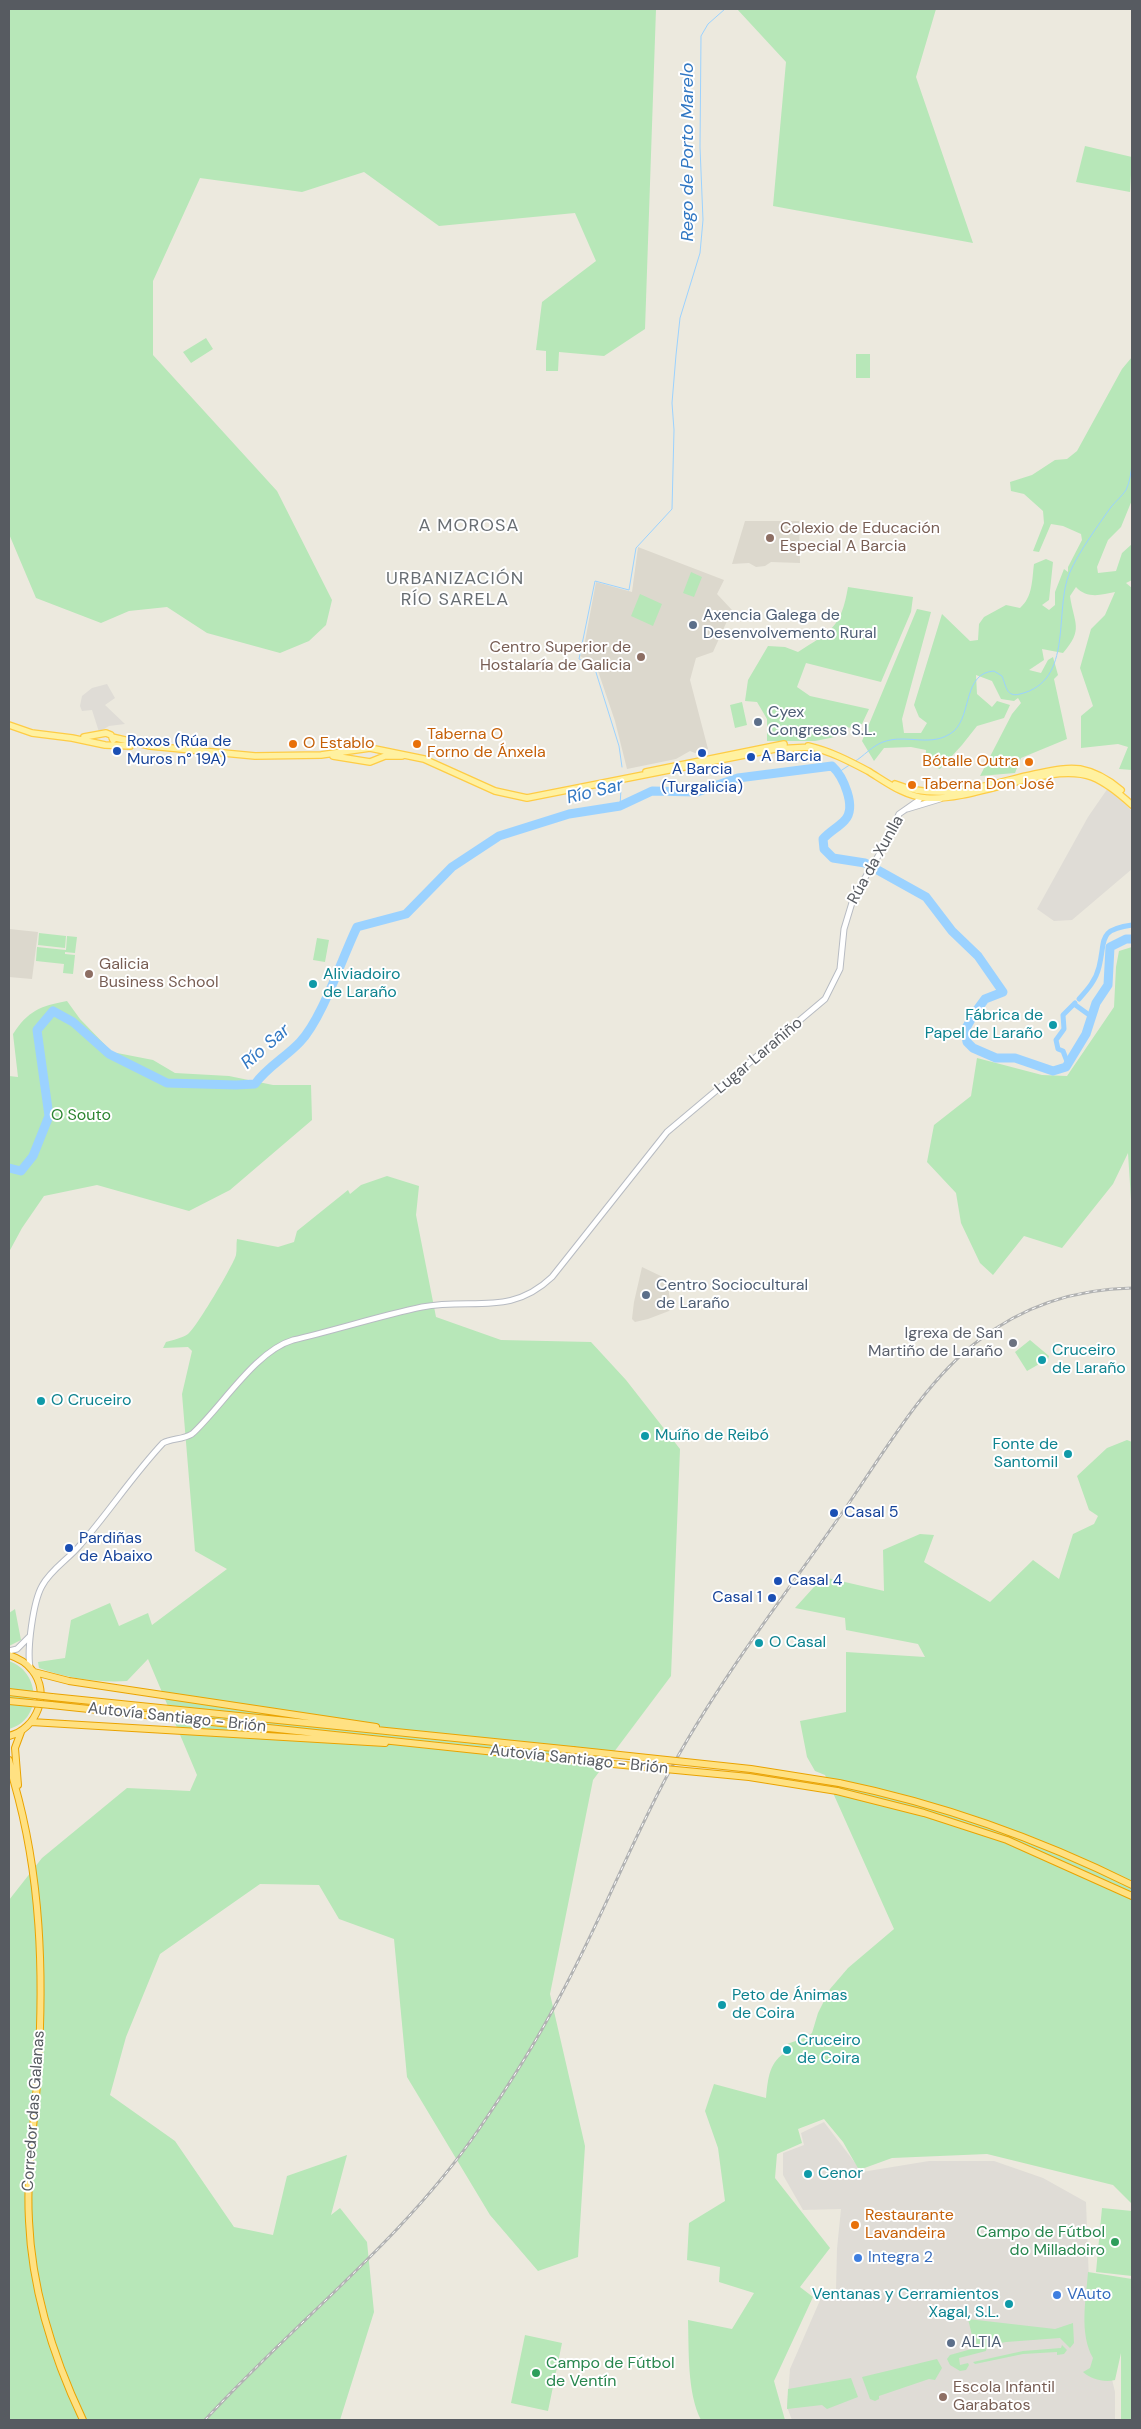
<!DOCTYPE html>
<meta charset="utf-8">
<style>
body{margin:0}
#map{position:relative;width:1141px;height:2429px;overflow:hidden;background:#ece9de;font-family:"DM Sans",sans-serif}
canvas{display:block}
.frame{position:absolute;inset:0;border:10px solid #575b61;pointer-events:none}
</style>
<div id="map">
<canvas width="1141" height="2429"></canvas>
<div class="frame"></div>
</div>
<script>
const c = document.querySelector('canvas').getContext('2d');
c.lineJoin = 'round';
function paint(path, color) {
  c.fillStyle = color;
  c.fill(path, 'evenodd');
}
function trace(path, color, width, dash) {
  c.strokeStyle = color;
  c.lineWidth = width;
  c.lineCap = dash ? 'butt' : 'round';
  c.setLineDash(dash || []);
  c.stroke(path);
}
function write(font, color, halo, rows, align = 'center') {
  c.font = font + ' "DM Sans",sans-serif';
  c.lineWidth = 4;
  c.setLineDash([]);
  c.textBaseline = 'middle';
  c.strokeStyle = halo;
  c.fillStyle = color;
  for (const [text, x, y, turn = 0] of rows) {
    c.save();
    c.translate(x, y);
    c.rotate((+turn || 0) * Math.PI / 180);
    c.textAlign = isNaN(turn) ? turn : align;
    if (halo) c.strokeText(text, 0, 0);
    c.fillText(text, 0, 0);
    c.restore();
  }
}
paint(new Path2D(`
 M107 684 115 698 105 705 125 724 109 726 99 732 92 710 82 711 80 706 82 696 92 688Z
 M1108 788 1132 811V869L1072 920 1054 921 1037 909 1088 817Z
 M824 2122 862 2172 929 2161H994L1043 2178 1086 2202 1089 2282 1115 2392V2420H792L787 2407 790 2369 821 2298 836 2290 837 2249 841 2209 803 2210 783 2175V2153L804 2145 801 2133Z`), '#dfdcd6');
paint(new Path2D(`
 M745 521H799L800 563 771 562 765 566 756 567 749 563 732 564Z
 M638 547 724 580 717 594 732 610 713 652 696 658 690 680 708 749 695 753 690 751 676 759 627 769 615 721 597 668 595 664 580 656 583 652 596 582 632 592Z
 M9 929 38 932 32 979 9 977Z
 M642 1267 667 1279 671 1308 669 1311 648 1319 635 1322 632 1319 634 1302Z`), '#dcd8cd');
paint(new Path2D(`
 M9 9H656L645 329 604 356 559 352 558 371H546V351L536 350 542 302 596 261 575 213 439 226 364 172 302 192 200 178 153 281V355L277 491 332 600 326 625 309 641 280 653 207 633 167 607 129 611 101 623 36 598 9 534Z
 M737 9H936L916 77 973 243 773 206 786 62Z
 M1085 146 1132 157 1130 192 1076 182Z
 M206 338 213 349 191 363 183 352Z
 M856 354H870V378H856Z
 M1132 357V500L1121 527 1108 540 1097 567 1098 573 1116 571 1122 553 1132 544V580L1126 583 1132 588V770L1119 769 1128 747 1118 744 1081 748V716L1093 706 1080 668 1091 629 1105 615 1115 592C1101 595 1087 599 1076 587L1070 596C1074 624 1084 629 1063 653L1042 649 1044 660 1029 670 1041 673 1048 660 1053 657 1058 675 1054 679 1067 739 1021 758 1015 773 980 776 1012 714 1021 703 1018 698 1014 701 1001 699 992 681 976 675 977 694 992 707 997 701 1010 705 1004 718 977 726 962 745 940 769 926 764V750L911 747 884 748 874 761 862 741 917 609 931 612 902 719 904 733H921L927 723 919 717 914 705 942 614 970 641 978 640 979 624 984 617 1006 605 1020 608C1033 597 1032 579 1034 564L1046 559 1053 562 1049 600 1042 605 1049 610 1055 605V592L1064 569 1068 572V567L1082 540 1081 534 1063 526 1051 524 1039 552 1033 551 1044 523 1043 511 1024 494 1011 491 1010 482 1032 475 1055 460 1067 459 1077 451 1122 369Z
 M691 572 702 577 694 597 683 593Z
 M848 587 913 597 911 612 881 682 806 663 797 687 810 696 869 709 862 724H858L852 728 839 726 835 737 815 741H767V719L757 702 745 701 748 680 768 646 785 647 798 652C831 631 841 628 848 587Z
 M640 594 662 604 653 626 631 616Z
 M742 702 747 725 735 728 730 705Z
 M39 933 66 936 65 948 38 945Z
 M67 936 77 937 75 953 65 952V954L75 955 73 974 63 973 64 964 36 961 37 947 66 950Z
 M317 938 329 940 325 962 313 960Z
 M1132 947V1215L1128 1153 1113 1184 1062 1248 1024 1236 993 1275 980 1263 961 1223 956 1193 927 1162 934 1125 971 1096 977 1058 1042 1075 1067 1076 1114 1007 1116 967 1119 951Z
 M67 1001 80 1019 112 1052 153 1060 175 1073 229 1076 273 1085H311L312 1120 230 1190 189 1211 97 1185 44 1196 22 1228 9 1252V1076L18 1077 13 1034C28 1011 40 1006 67 1001Z
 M387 1176 419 1186 416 1215 436 1317 501 1340 591 1342 626 1380 680 1449 671 1676 593 1780 550 1994 585 2146 578 2257 538 2271 490 2215 407 2077 394 1939 339 1919 319 1885 260 1884 160 1954 126 2037 110 2095 175 2141 234 2227 273 2235 287 2176 347 2155 331 2215 340 2208 367 2242 374 2312 340 2420H9V1900L42 1858 127 1788 190 1791 197 1775 148 1659 127 1681C100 1683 65 1678 39 1668L38 1662 65 1658 71 1620 110 1603 119 1626 148 1613 152 1625 227 1569 195 1551 182 1394 192 1351 188 1347 163 1348 166 1342C173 1340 182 1338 188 1334 195 1330 234 1264 236 1255 237 1250 236 1244 237 1239L278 1247 294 1242 297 1231 348 1190 350 1194 361 1185Z
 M1030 1340 1049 1356 1048 1359 1027 1371 1015 1352Z
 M1127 1440 1132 1442V2204L1113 2185 987 2154 892 2158 859 2170 843 2142 824 2119 798 2129 802 2143 777 2154 775 2178 830 2248 800 2287 813 2297 774 2381 785 2420H701C687 2393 689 2350 688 2320L732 2329 754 2293 719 2282 720 2267 687 2260 689 2223 725 2201 718 2148 705 2111 714 2084 766 2098C768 2078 769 2061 788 2051L787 2044 807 2037 812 2033 818 2013 830 1989 848 1968 894 1929 825 1775 815 1771 807 1757 800 1721 846 1712V1652L925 1657 918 1644 846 1630 845 1618 795 1608 823 1577 884 1591 883 1550 920 1534 934 1535 924 1562 990 1602 1033 1560 1059 1579 1073 1534 1094 1524 1098 1516 1089 1510 1077 1476 1107 1448Z
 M15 1609 21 1640 9 1646V1613Z
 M9 1661C41 1672 43 1720 9 1729Z
 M1102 2208 1132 2211V2276L1096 2272Z
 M1088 2272 1132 2279V2420H1121V2353L1115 2380C1104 2383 1091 2379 1083 2372L1090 2368 1093 2358C1079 2333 1086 2300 1088 2272Z
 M968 2319 1055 2329 1073 2323 1074 2343 1070 2348 1060 2338 1006 2342 987 2346 986 2351 959 2358 960 2365 968 2363 969 2365 966 2370 960 2371 950 2365 947 2359 950 2355 975 2348Z
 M525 2335 562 2343 548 2411 511 2403Z
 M1062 2345 1067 2350 1064 2354 1057 2355V2352L1023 2354 975 2364 973 2362 1023 2351 1061 2348Z
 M937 2359 942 2368 935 2380 929 2379 879 2396V2399L875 2401 870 2399 862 2377Z
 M851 2378 858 2397 827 2409 822 2405 787 2409 788 2389Z`), '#b7e7b8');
trace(new Path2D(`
 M854 762C864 756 872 746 883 742 907 733 932 749 954 731 972 714 963 673 994 671L1002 676C1006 685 1006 698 1020 694 1075 681 1053 610 1070 572 1078 553 1099 524 1111 507 1116 501 1122 496 1126 490 1130 482 1131 472 1132 464
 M622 767 619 746 594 666 579 659 595 581 629 590 636 548 672 509 674 430 672 403 676 355 680 318 700 253 703 220 700 147 701 36 708 24 725 9
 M839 772 851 764
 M620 806 621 789`), '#9bd2ff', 1);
trace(new Path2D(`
 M1079 999C1088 989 1096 980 1099 967 1106 939 1097 930 1132 925
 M1074 1004 1092 1017
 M1068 1064 1063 1051 1058 1049 1056 1040 1064 1029 1063 1015 1075 1003`), '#9bd2ff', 5);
trace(new Path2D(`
 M9 1168 21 1171 33 1156 49 1116 37 1030 53 1011 73 1022 109 1054 167 1083 236 1085 255 1084C267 1067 286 1057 300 1042 322 1019 342 958 357 927L406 914 452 867 499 836 569 814 620 806 652 791 697 792 738 778 832 766C843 776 857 807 845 820 839 827 830 831 823 839L824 849 833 858 865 863 926 897 952 931 978 956 1003 992 985 999 974 1014 965 1030 967 1042 973 1048 996 1058H1015L1053 1071 1066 1067 1086 1034 1096 1003 1108 985 1110 947 1126 939H1132`), '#9bd2ff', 9);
const secondary = new Path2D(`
 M907 809 940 799
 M9 1651 17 1649 29 1637
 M30 1667C27 1649 33 1602 42 1586 51 1569 69 1559 81 1544 109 1512 133 1475 163 1443 172 1438 182 1440 192 1434 221 1408 255 1351 293 1340 336 1330 379 1316 422 1307 472 1297 510 1317 552 1277L667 1132 825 999 840 969 844 929 854 896 889 838 899 814 919 800`);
const primary = new Path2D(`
 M9 725 32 733 72 738 105 745 130 746
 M84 737 106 733 111 735 113 740
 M112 737 150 746 255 756 321 755 370 748 424 759 495 791 527 798 775 749 812 747
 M808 746C830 751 849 761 868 771 886 782 904 796 926 798 975 802 1049 761 1092 777 1107 783 1120 794 1132 805
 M333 756 370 762 385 756H402
 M646 772 784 744
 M895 784C942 803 988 784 1035 774 1050 771 1065 767 1080 769 1096 772 1109 780 1121 790`);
const highway = new Path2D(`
 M9 1655C18 1658 26 1662 32 1670 51 1693 37 1729 9 1736
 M34 1672 69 1681 376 1727
 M52 1697 573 1750
 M51 1705 571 1760
 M31 1722 385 1743
 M9 1760C11 1767 12 1775 14 1782 41 1876 44 1973 38 2070 35 2121 26 2170 29 2221 32 2291 53 2357 83 2420
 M839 1783C941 1804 1039 1839 1132 1885
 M18 1785 15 1748 21 1732
 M837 1791 924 1813 1007 1840 1132 1896`);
trace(secondary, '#b7bbc2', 7);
trace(primary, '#fecc45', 8);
trace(highway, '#eaa300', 8);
trace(secondary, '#fff', 5);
trace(primary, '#fff1a0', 5.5);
trace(highway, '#ffe182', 6);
const rail = new Path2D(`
 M205 2420C295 2322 403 2240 479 2129 507 2088 535 2044 558 2000 598 1927 628 1849 667 1776 718 1681 785 1595 847 1506 884 1452 926 1380 978 1341 1023 1306 1076 1289 1132 1288`);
trace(rail, '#b1b2b2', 3);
trace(rail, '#fff', 1, [4]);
const highwayBridge = new Path2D(`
 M9 1692 52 1697
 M9 1701 51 1705
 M573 1750 751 1769 839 1783
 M571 1760 749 1777 837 1791`);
trace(highwayBridge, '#eaa300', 8, []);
trace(highwayBridge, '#ffe182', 6);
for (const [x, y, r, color] of [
 [770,538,5,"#8d6e63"],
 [693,625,5,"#5c6f8a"],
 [641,657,5,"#8d6e63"],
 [758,722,5,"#5c6f8a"],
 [293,744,5,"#e8710a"],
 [417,744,5,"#e8710a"],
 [117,751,5,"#1a4fb4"],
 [702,753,5,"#1a4fb4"],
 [751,757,5,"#1a4fb4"],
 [1029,762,5,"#e8710a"],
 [912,785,5,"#e8710a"],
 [89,974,5,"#8d6e63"],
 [313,984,5,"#0f9aa8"],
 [1053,1025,5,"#0f9aa8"],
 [646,1295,5,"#5c6f8a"],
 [1013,1343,5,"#6b7280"],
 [1042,1360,5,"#0f9aa8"],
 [41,1401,5,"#0f9aa8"],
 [645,1436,5,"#0f9aa8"],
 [1068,1454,5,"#0f9aa8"],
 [834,1513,5,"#1a4fb4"],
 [69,1548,5,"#1a4fb4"],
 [778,1581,5,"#1a4fb4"],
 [772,1598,5,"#1a4fb4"],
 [759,1643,5,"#0f9aa8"],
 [722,2005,5,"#0f9aa8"],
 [787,2050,5,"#0f9aa8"],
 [808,2174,5,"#0f9aa8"],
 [855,2225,5,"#e8710a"],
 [1115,2242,5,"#2e9e5b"],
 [858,2258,5,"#3f7fe0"],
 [1057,2295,5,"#3f7fe0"],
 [1009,2304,5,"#0f9aa8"],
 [951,2343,5,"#5c6f8a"],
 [536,2373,5,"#2e9e5b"],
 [943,2397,5,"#8d6e63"]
]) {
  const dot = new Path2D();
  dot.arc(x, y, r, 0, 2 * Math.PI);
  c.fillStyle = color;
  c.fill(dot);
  trace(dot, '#fff', 2);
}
write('16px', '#785e54', '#fff', [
 ["Colexio de Educación",780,529],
 ["Especial A Barcia",780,547],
 ["Centro Superior de",631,648,"right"],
 ["Hostalaría de Galicia",631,666,"right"],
 ["Galicia",99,965],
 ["Business School",99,983],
 ["Escola Infantil",953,2388],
 ["Garabatos",953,2406]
], 'left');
write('16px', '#4e5e75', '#fff', [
 ["Axencia Galega de",703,616],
 ["Desenvolvemento Rural",703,634],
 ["Cyex",768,713],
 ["Congresos S.L.",768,731],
 ["Centro Sociocultural",656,1286],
 ["de Laraño",656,1304],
 ["ALTIA",961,2343]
], 'left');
write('16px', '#c56008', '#fff', [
 ["Taberna O",427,735],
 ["Forno de Ánxela",427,753],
 ["O Establo",303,744],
 ["Bótalle Outra",1019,762,"right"],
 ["Taberna Don José",922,785],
 ["Restaurante",865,2216],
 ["Lavandeira",865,2234]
], 'left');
write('16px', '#164399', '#fff', [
 ["Roxos (Rúa de",127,742],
 ["Muros n° 19A)",127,760],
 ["A Barcia",761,757],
 ["A Barcia",702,770,"center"],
 ["(Turgalicia)",702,788,"center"],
 ["Casal 5",844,1513],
 ["Pardiñas",79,1539],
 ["de Abaixo",79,1557],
 ["Casal 4",788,1581],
 ["Casal 1",762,1598,"right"]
], 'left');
write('16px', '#575b61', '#fff', [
 ["Rúa da Xunlla",876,860,-61],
 ["Lugar Larañiño",759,1056,-40],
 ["Autovía Santiago - Brión",177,1718,6],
 ["Autovía Santiago - Brión",579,1760,6],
 ["Corredor das Galanas",34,2111,-86]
]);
write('16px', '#0d838f', '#fff', [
 ["Aliviadoiro",323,975],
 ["de Laraño",323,993],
 ["Fábrica de",1043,1016,"right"],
 ["Papel de Laraño",1043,1034,"right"],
 ["Cruceiro",1052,1351],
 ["de Laraño",1052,1369],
 ["O Cruceiro",51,1401],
 ["Muíño de Reibó",655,1436],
 ["Fonte de",1058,1445,"right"],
 ["Santomil",1058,1463,"right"],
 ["O Casal",769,1643],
 ["Peto de Ánimas",732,1996],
 ["de Coira",732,2014],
 ["Cruceiro",797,2041],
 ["de Coira",797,2059],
 ["Cenor",818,2174],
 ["Ventanas y Cerramientos",999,2295,"right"],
 ["Xagal, S.L.",999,2313,"right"]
], 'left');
write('16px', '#2c8431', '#fff', [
 ["O Souto",81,1116]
]);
write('16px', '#5b616d', '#fff', [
 ["Igrexa de San",1003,1334],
 ["Martiño de Laraño",1003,1352]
], 'right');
write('16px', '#27864d', '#fff', [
 ["Campo de Fútbol",1105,2233],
 ["do Milladoiro",1105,2251],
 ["Campo de Fútbol",546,2364,"left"],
 ["de Ventín",546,2382,"left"]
], 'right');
write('16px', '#366cbe', '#fff', [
 ["Integra 2",868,2258],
 ["VAuto",1067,2295]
], 'left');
write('italic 18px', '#3278c3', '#fff', [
 ["Rego de Porto Marelo",688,152,-90],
 ["Río Sar",595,792,-14],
 ["Río Sar",266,1047,-41]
]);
c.letterSpacing = '1px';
write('18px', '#686e73', '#fff', [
 ["A MOROSA",469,526],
 ["URBANIZACIÓN",455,579],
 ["RÍO SARELA",455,600]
]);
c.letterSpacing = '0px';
</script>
